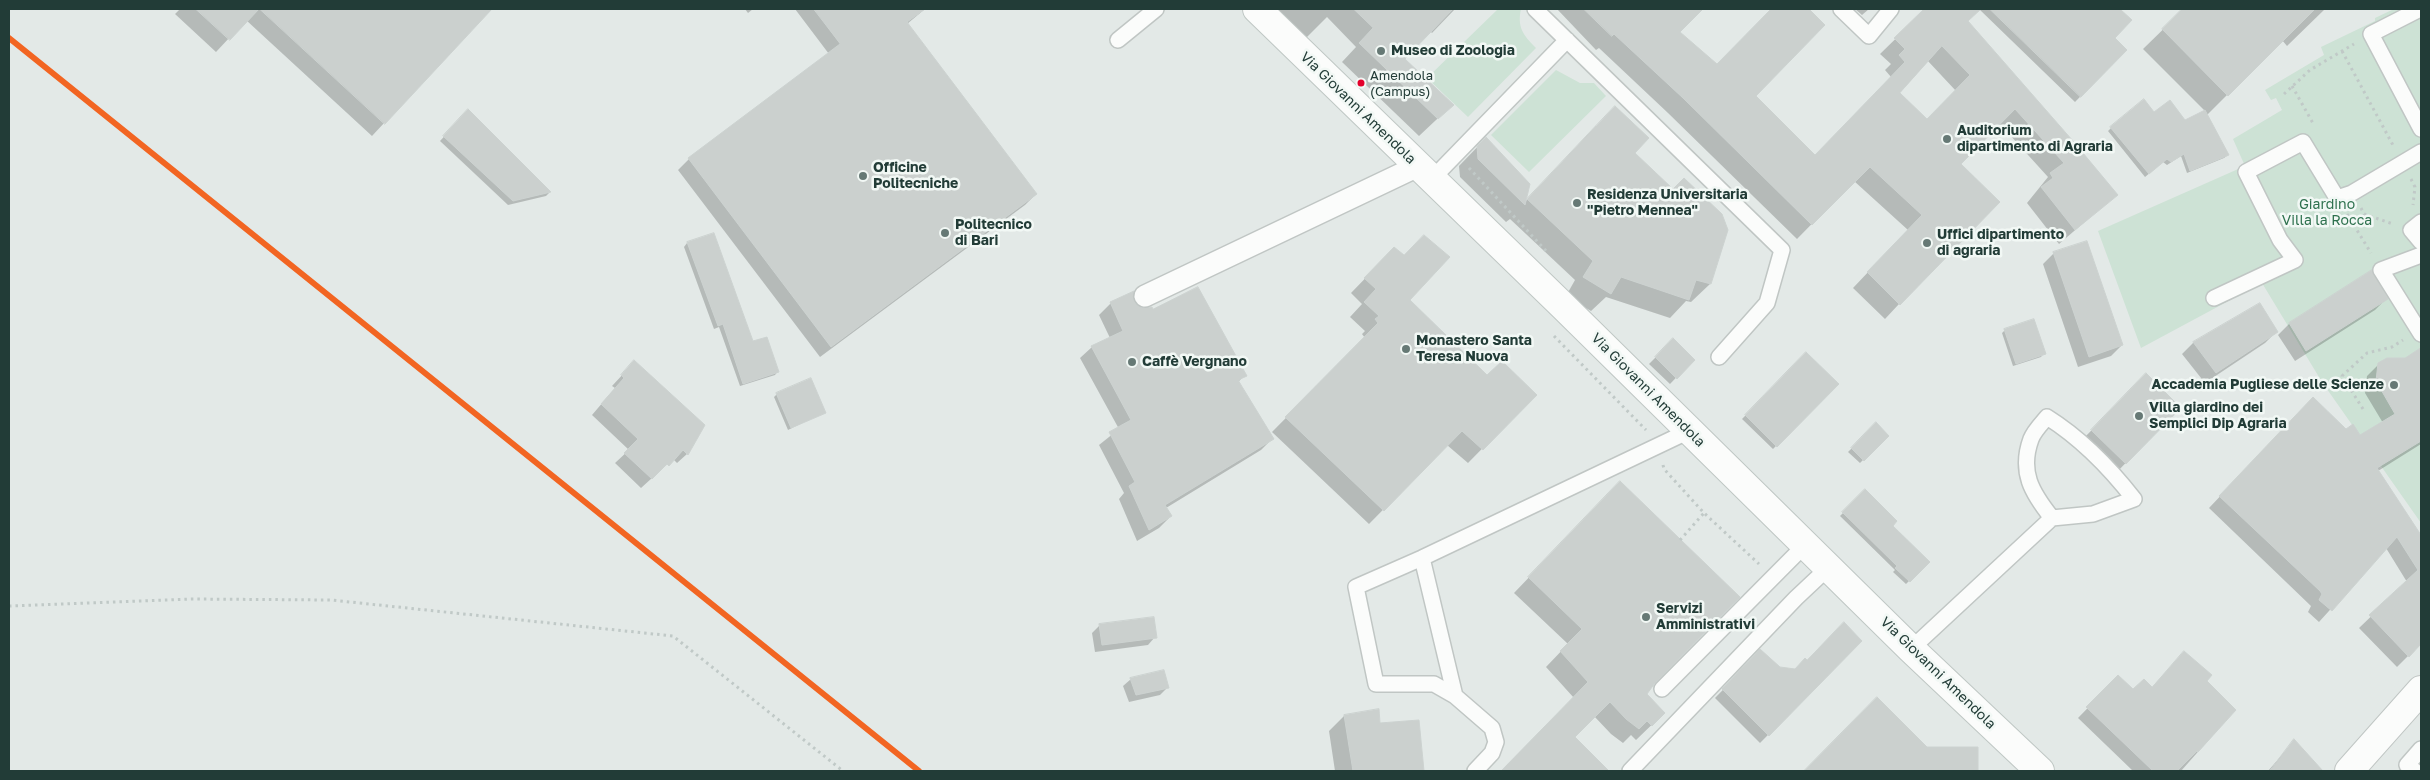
<!DOCTYPE html>
<meta charset="utf-8">
<style>
body{margin:0}
#map{position:relative;width:2430px;height:780px;overflow:hidden;background:#e3e9e7;font-family:"Golos Text",sans-serif}
canvas{display:block}
.frame{position:absolute;inset:0;border:10px solid #223c37;pointer-events:none}
</style>
<div id="map">
<canvas width="2430" height="780"></canvas>
<div class="frame"></div>
</div>
<script>
const c = document.querySelector('canvas').getContext('2d');
c.lineJoin = 'round';
function paint(path, color) {
  c.fillStyle = color;
  c.fill(path, 'evenodd');
}
function trace(path, color, width, dash) {
  c.strokeStyle = color;
  c.lineWidth = width;
  c.lineCap = dash ? 'butt' : 'round';
  c.setLineDash(dash || []);
  c.stroke(path);
}
function write(font, color, halo, rows, align = 'center') {
  c.font = font + ' "Golos Text",sans-serif';
  c.lineWidth = 5;
  c.setLineDash([]);
  c.textBaseline = 'middle';
  c.strokeStyle = halo;
  c.fillStyle = color;
  for (const [text, x, y, turn = 0] of rows) {
    c.save();
    c.translate(x, y);
    c.rotate((+turn || 0) * Math.PI / 180);
    c.textAlign = isNaN(turn) ? turn : align;
    if (halo) c.strokeText(text, 0, 0);
    c.fillText(text, 0, 0);
    c.restore();
  }
}
paint(new Path2D(`
 M1498 9H1521C1517 27 1523 35 1536 48L1468 117 1427 78Z
 M2394 9H2421V523L2322 382 2262 283 2141 348 2098 231 2245 166 2233 139 2282 110 2276 98 2271 100 2265 90 2324 55 2321 47 2375 21V18Z
 M1556 70 1580 83H1594L1606 96 1529 172 1491 135Z`), '#cde2d5');
paint(new Path2D(`
 M180 9H490L372 136 246 20 216 52 175 14Z
 M745 9H753L748 13Z
 M795 9H925L907 24 1036 194 1025 205 820 357 678 170 689 159 829 54Z
 M1269 9H1455L1432 33 1430 31 1403 59 1452 105 1419 136 1342 62 1356 47 1327 17 1302 42Z
 M1557 9H1702L1679 32 1717 66 1773 9H1807L1823 25 1754 96 1815 156 1891 77 1885 70 1891 64 1880 54 1926 9H1943L2116 195 2059 244 2027 203 2048 177 1999 123 1959 164 1899 304 1885 319 1853 288 1908 230 1854 181 1797 239 1668 113 1599 48 1596 50ZM1927 60 1956 91 1927 121 1899 93Z
 M1855 9H1869L1862 15Z
 M1979 9H2118L2130 20 2113 38 2126 50 2075 102Z
 M2184 9H2325L2287 46 2282 40 2207 115 2228 155 2224 158 2187 173 2181 156 2167 165 2163 162 2145 177 2108 131 2111 128 2154 114 2185 122 2205 111 2143 49Z
 M468 111 550 192 546 196 508 205 440 141Z
 M1596 126 1634 153 1710 284 1691 302 1686 301 1670 318 1606 297 1591 311 1566 296 1575 280 1510 219 1506 222 1460 177 1459 166 1486 138 1525 202Z
 M713 234 753 343 778 371 775 375 740 386 719 327 714 329 684 247 687 243Z
 M2054 253 2122 345 2111 356 2078 367 2043 264Z
 M1380 263 1408 300 1487 376 1535 395 1468 463 1447 445 1369 524 1272 432 1365 338 1362 334 1365 331 1350 317 1362 304 1351 293Z
 M2371 272 2386 299 2375 310 2295 361 2278 335 2289 324Z
 M1132 301 1137 307 1245 375 1238 382 1272 439 1261 450 1166 508 1171 516 1159 528 1137 541 1119 499 1124 493 1099 445 1119 429 1080 358 1092 347 1110 338 1099 315 1111 303Z
 M2260 305 2276 332 2265 343 2205 383 2182 354 2193 343Z
 M2005 330 2044 353 2041 357 2013 366 2002 333Z
 M1673 340 1693 360 1670 384 1649 364Z
 M1806 354 1837 384 1773 449 1742 419Z
 M2411 355 2421 356V444L2378 471 2421 538V643L2397 667 2359 628 2407 582 2386 548 2319 622 2308 612 2311 606 2209 508 2302 410 2360 437 2383 423 2365 393 2367 376 2379 364 2405 359Z
 M625 372 687 454 677 463 673 459 641 488 615 463 629 450 592 415 615 388 612 386Z
 M2146 375 2179 408 2115 474 2081 441Z
 M777 394 824 412 788 430 774 397Z
 M1876 424 1887 436 1860 463 1848 452Z
 M1865 491 1892 526 1928 562 1906 584 1893 572 1895 570 1840 516Z
 M1605 498 1654 682 1646 694 1664 713 1636 740 1631 735 1623 743 1611 734 1594 716 1573 737 1608 771H1501L1574 698 1546 667 1568 644 1514 593Z
 M1099 626 1155 637 1148 645 1095 652 1092 633Z
 M1861 641 1760 743 1715 698 1761 651 1780 669 1795 670 1807 662Z
 M2184 652 2205 681 2235 710 2181 771H2133L2078 718 2118 677 2133 691 2152 688Z
 M1131 679 1168 687 1160 695 1129 702 1123 686Z
 M1877 699 1927 749 1976 748 1977 771H1806Z
 M1344 716 1379 724 1418 722 1423 771H1335L1329 731Z
 M2294 741 2318 768 2324 771H2268Z`), '#0003');
const building = new Path2D(`
 M196 9H259L230 40Z
 M260 9H492L385 124Z
 M814 9H925L907 22 1037 194 831 347 688 158 840 44Z
 M1354 9H1453L1405 59 1454 105 1438 119 1359 43 1373 28Z
 M1584 9H1703L1680 32 1717 64 1771 9H1809L1825 25 1756 96 1815 155 1905 62 1899 55 1905 49 1894 38 1924 9H1981L1968 21 2073 141 2118 195 2075 230 2041 187 2053 178 2050 173 2064 163 2015 109 1961 164 2000 202 1900 305 1867 272 1922 215 1870 167 1812 225 1683 98 1614 34 1612 36ZM1942 46 1970 75 1927 119 1900 93Z
 M1990 9H2120L2132 20 2115 38 2127 50 2081 97Z
 M2182 9H2315L2228 96 2162 29Z
 M2144 99 2154 112 2170 100 2185 120 2205 110 2229 155 2190 171 2184 154 2171 162 2167 159 2149 174 2110 127Z
 M1615 106 1649 138 1635 153 1673 189 1684 178 1722 214 1728 230 1711 284 1696 280 1689 300 1621 277 1611 294 1583 277 1593 261 1527 199Z
 M468 109 551 192 513 201 443 136Z
 M1486 137 1530 184 1525 205 1478 159 1477 146Z
 M714 233 753 341 767 337 779 372 743 384 723 324 718 326 687 242Z
 M1424 235 1450 257 1410 300 1487 375 1502 361 1537 395 1483 450 1462 431 1384 511 1285 417 1378 323 1375 319 1379 316 1364 302 1376 289 1364 278 1394 247 1404 255Z
 M2087 241 2123 345 2089 357 2053 252Z
 M2372 270 2388 299 2306 351 2289 323Z
 M1198 287 1247 376 1238 380 1274 439 1165 505 1172 516 1149 530 1129 486 1135 482 1109 432 1131 420 1091 346 1123 331 1110 302 1134 291V301L1138 306 1144 308 1152 307 1153 309Z
 M2260 303 2278 332 2216 373 2193 342Z
 M2034 319 2046 354 2016 364 2004 329Z
 M1673 338 1695 360 1677 379 1655 357Z
 M2421 348V441L2377 468 2421 535V644L2409 657 2369 615 2418 570 2397 537 2332 611 2319 600 2322 594 2320 591 2219 496 2313 397 2346 429 2353 424 2360 435 2395 414 2376 381 2378 363 2387 358H2405Z
 M1806 352 1839 384 1777 447 1745 415Z
 M634 360 705 425 688 455 683 450 669 466 667 464 652 479 624 453 638 439 601 404 624 378 621 375Z
 M2146 373 2181 408 2126 464 2091 430Z
 M811 378 826 413 791 428 776 393Z
 M1876 422 1889 436 1864 461 1851 448Z
 M1620 481 1740 597 1655 683 1647 694 1665 713 1652 726 1647 721 1639 729 1626 719 1610 702 1575 737 1609 771H1501L1588 682 1560 651 1582 629 1528 577Z
 M1865 489 1897 521 1893 526 1930 562 1910 582 1895 568 1897 566 1842 512Z
 M1154 617 1157 638 1102 645 1099 624Z
 M1844 622 1862 641 1769 736 1722 689 1760 649 1780 667 1795 669 1805 658 1807 660Z
 M2184 651 2212 675 2207 681 2236 710 2198 752 2197 751 2177 771H2153L2086 707 2118 675 2133 689 2144 679 2152 687Z
 M1164 670 1169 688 1136 695 1130 678Z
 M1877 697 1927 747H1978V771H1804Z
 M1379 709 1380 723 1419 720 1424 771H1353L1344 715Z
 M2294 739 2323 771H2270Z`);
paint(building, '#cbd0ce');
trace(building, '#ccd2d0', 1);
const service = new Path2D(`
 M1535 9 1782 250 1767 303 1719 357
 M1841 9 1869 36 1891 9
 M2420 9 2371 34 2421 129
 M1118 40 1156 9
 M1431 180 1567 40
 M2421 222 2411 230 2421 242
 M2421 255 2381 270 2421 334
 M2214 298 2295 260 2280 240 2246 172 2303 142 2337 198 2352 193 2421 152
 M1422 558 1455 696
 M1911 649 2052 518 2093 514 2134 499C2109 467 2082 439 2047 417 2042 423 2034 431 2031 439 2019 472 2032 493 2052 518
 M1662 689 1805 545
 M1475 771 1492 753 1496 742 1492 728 1455 696 1434 684H1376L1356 587 1422 558 1689 431
 M1630 771 1796 598 1829 567
 M2415 771 2407 765 2421 749`);
const pedestrian = new Path2D(`
 M1145 296 1418 166`);
const minor = new Path2D(`
 M2349 771 2421 690`);
const secondary = new Path2D(`
 M1257 9 1564 307 1911 649 2040 771`);
trace(service, '#c0c6c4', 18);
trace(pedestrian, '#c0c6c4', 24);
trace(minor, '#c0c6c4', 30);
trace(secondary, '#bfc7c4', 30);
trace(new Path2D(`
 M2342 51 2394 147
 M2292 86 2314 125
 M2284 94 2310 70 2354 44
 M1469 168 1548 253
 M2411 179 2415 187 2413 205
 M2361 208 2364 214 2393 224
 M2347 214 2371 253
 M1554 336 1646 430
 M2363 409 2342 376 2367 353 2392 347 2403 340
 M1663 465 1664 469 1704 513 1759 564
 M1680 540 1704 513
 M9 606 192 599 331 600 673 636 843 771`), '#c0c9c7', 3, [2.5, 4]);
trace(service, '#fbfcfb', 15);
trace(pedestrian, '#fbfcfb', 21);
trace(minor, '#fbfcfb', 28);
trace(secondary, '#fbfcfb', 28);
trace(new Path2D(`
 M9 38 919 771`), '#f26522', 6);
for (const [x, y, r, color] of [
 [1381,51,5,"#667975"],
 [1361,83,4.5,"#e4002b"],
 [1947,139,5,"#667975"],
 [863,176,5,"#667975"],
 [1577,203,5,"#667975"],
 [945,233,5,"#667975"],
 [1927,243,5,"#667975"],
 [1406,349,5,"#667975"],
 [1132,362,5,"#667975"],
 [2394,385,5,"#667975"],
 [2139,416,5,"#667975"],
 [1646,617,5,"#667975"]
]) {
  const dot = new Path2D();
  dot.arc(x, y, r, 0, 2 * Math.PI);
  c.fillStyle = color;
  c.fill(dot);
  trace(dot, '#f2f8f5', 2);
}
write('13px', '#223c37', '#f2f8f5', [
 ["Amendola",1370,76],
 ["(Campus)",1370,92]
], 'left');
write('bold 14px', '#223c37', '#f2f8f5', [
 ["Museo di Zoologia",1391,51],
 ["Auditorium",1957,131],
 ["dipartimento di Agraria",1957,147],
 ["Officine",873,168],
 ["Politecniche",873,184],
 ["Residenza Universitaria",1587,195],
 ["\"Pietro Mennea\"",1587,211],
 ["Politecnico",955,225],
 ["di Bari",955,241],
 ["Uffici dipartimento",1937,235],
 ["di agraria",1937,251],
 ["Monastero Santa",1416,341],
 ["Teresa Nuova",1416,357],
 ["Caffè Vergnano",1142,362],
 ["Accademia Pugliese delle Scienze",2384,385,"right"],
 ["Villa giardino dei",2149,408],
 ["Semplici Dip Agraria",2149,424],
 ["Servizi",1656,609],
 ["Amministrativi",1656,625]
], 'left');
write('14px', '#223c37', '#f2f8f5', [
 ["Via Giovanni Amendola",1358,108,44],
 ["Via Giovanni Amendola",1648,390,45],
 ["Via Giovanni Amendola",1938,673,44]
]);
write('14px', '#2e714e', '#f2f8f5', [
 ["Giardino",2327,205],
 ["Villa la Rocca",2327,221]
]);
</script>
